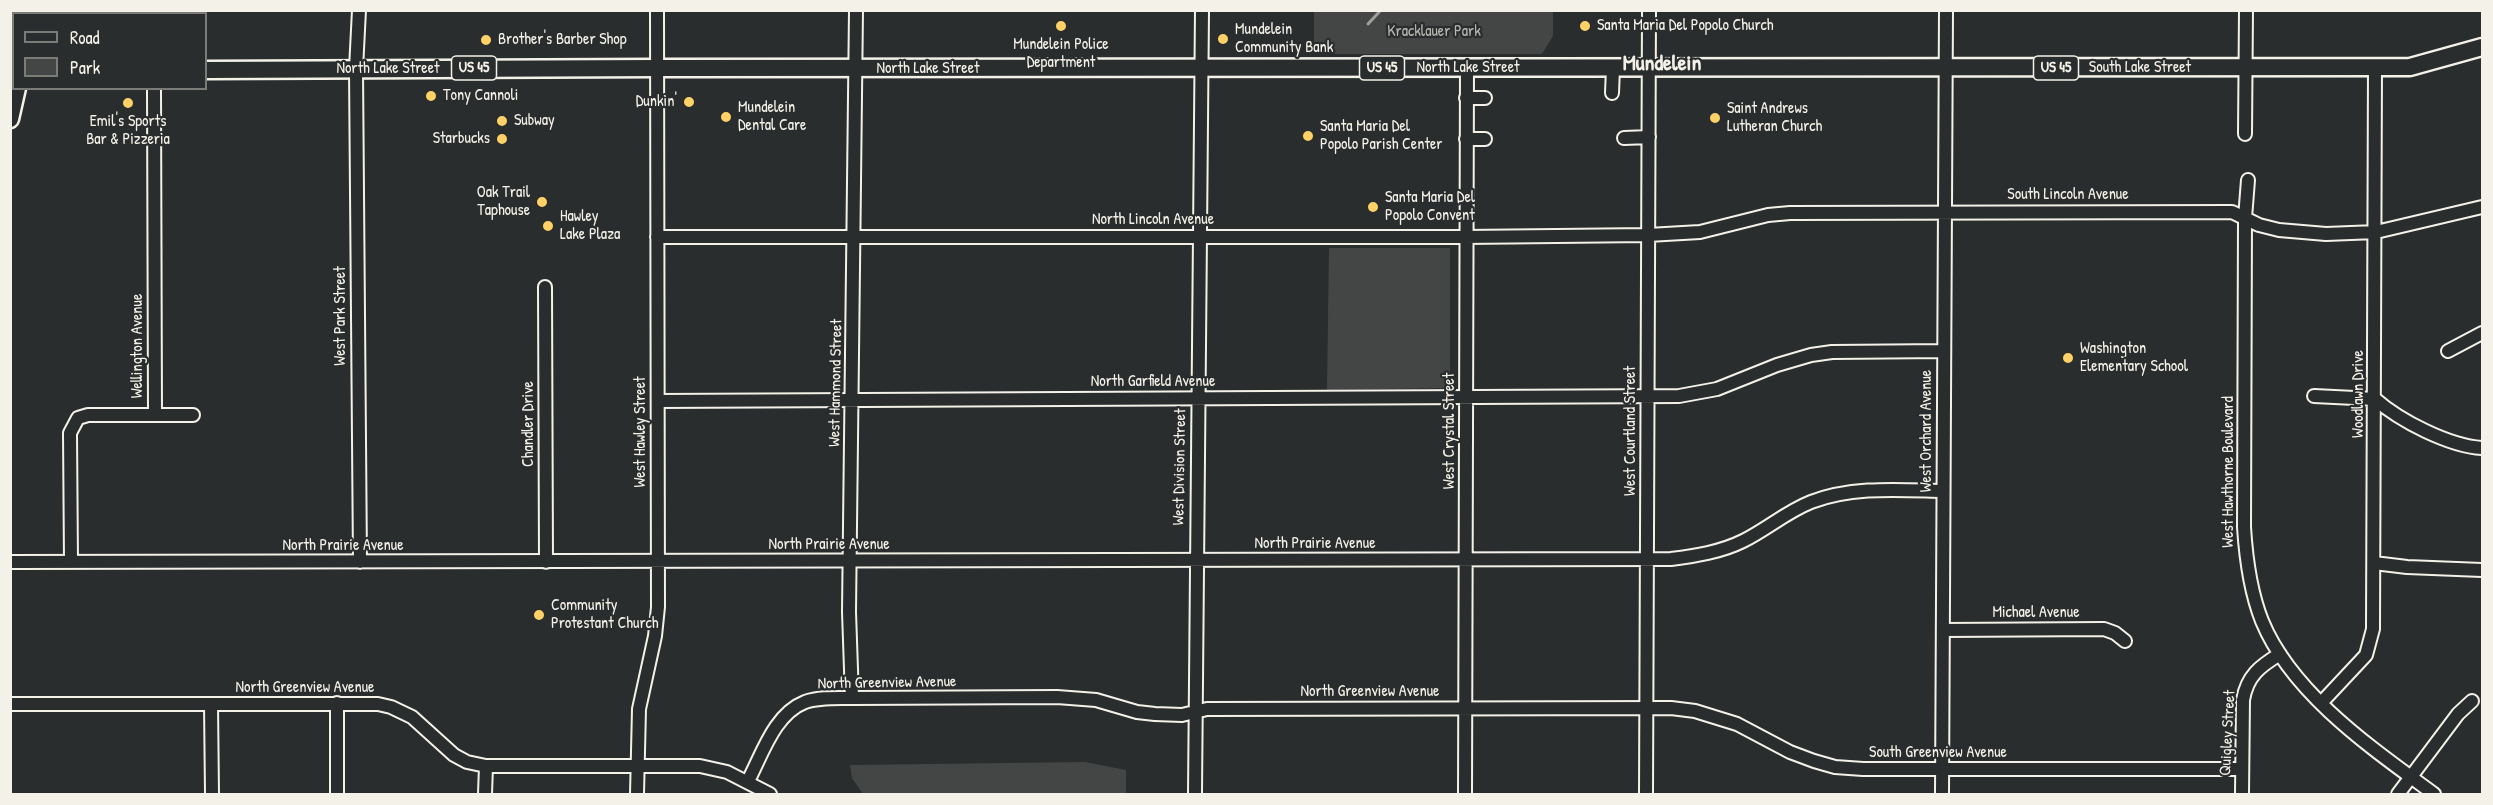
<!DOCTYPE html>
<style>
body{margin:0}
#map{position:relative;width:2493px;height:805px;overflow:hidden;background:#2a2d2e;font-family:"Patrick Hand",sans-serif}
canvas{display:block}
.frame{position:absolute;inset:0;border:12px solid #f4f1e8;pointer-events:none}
.legend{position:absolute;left:12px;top:12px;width:195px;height:78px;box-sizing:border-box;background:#2a2d2e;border:2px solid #7b7b78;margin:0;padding:8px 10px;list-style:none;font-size:18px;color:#f4f1e8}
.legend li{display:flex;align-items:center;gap:12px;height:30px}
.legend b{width:30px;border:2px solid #7b7b78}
</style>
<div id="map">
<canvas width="2493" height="805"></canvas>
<div class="frame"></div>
<ul class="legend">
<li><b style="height:8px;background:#2a2d2e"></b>Road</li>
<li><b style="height:16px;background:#444645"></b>Park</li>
</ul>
</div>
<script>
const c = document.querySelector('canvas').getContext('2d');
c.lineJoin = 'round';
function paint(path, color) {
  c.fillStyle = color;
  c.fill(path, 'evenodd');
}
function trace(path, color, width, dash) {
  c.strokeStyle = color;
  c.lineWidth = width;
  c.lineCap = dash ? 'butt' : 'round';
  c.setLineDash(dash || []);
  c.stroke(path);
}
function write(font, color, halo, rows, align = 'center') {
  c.font = font + ' "Patrick Hand",sans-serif';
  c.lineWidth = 4.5;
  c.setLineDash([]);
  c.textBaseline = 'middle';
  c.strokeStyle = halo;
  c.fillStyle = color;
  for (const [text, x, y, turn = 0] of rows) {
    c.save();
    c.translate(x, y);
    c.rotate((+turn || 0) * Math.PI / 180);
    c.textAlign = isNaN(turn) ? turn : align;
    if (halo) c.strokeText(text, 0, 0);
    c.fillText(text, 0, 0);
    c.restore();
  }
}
paint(new Path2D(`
 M1314 11H1553V36L1542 54H1314Z
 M1329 248H1450V388L1327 390Z
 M1085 762 1126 770V794H863L852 778 850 765Z`), '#444645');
trace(new Path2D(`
 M1368 24 1381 10`), '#9f9f9a', 3);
const minor = new Path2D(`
 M359 10 356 69 360 562
 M154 88 155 415
 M1612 93 1613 68
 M1466 98H1485
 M2245 134 2246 10
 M1624 138 1649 137
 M1466 139H1485
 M2248 180 2245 218 2244 527C2246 559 2250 591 2262 621 2292 694 2373 749 2434 794
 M657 237H1465L1648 235 1700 232 1768 215 1790 213 2232 212 2259 225 2279 230 2326 234 2376 232 2482 207
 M545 287 546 562
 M2448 351 2482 333
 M2314 396 2375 399C2400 421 2449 446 2482 448
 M658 401 1679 396 1717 389 1777 365 1811 355 1832 352 1944 351
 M10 562 1671 559C1695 556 1721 552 1743 541 1767 529 1786 512 1811 502 1853 486 1899 490 1943 491
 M71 562 70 433 78 418 88 415H193
 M2374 563 2407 567 2482 570
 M1943 630 2104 629 2115 633 2125 641
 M852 698 849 612 856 10
 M2322 702 2366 655 2373 629 2375 67
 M337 703V794
 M10 704H378L391 707 412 717 454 755 467 762 486 766H700L727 772 770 794
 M211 704 212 794
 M748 781C762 755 774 714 805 702 819 697 836 698 852 698L1057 697 1096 700 1137 712 1155 714 1182 715 1207 709 1671 708 1695 711 1737 724 1790 752 1814 761 1835 767 1863 769H2242
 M485 794 486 766
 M637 794 639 709 655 636 658 607 657 10
 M1195 794 1202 10
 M1465 794 1467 68
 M1646 794 1649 10
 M1942 794 1946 10
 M2242 794 2243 700C2247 676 2260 666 2280 654
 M2398 794 2458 714 2472 701`);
const major = new Path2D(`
 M34 14 35 10
 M206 70 657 68 2410 67 2482 47
 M10 71H14
 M10 119 17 88`);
trace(minor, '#f4f1e8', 16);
trace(major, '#f4f1e8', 21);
trace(minor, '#2a2d2e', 12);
trace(major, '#2a2d2e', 16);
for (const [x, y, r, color] of [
 [1061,26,6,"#ffd166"],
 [1585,26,6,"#ffd166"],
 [1223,39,6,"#ffd166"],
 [486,40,6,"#ffd166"],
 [431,96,6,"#ffd166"],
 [689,102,6,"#ffd166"],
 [128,103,6,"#ffd166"],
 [726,117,6,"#ffd166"],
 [1715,118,6,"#ffd166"],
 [502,121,6,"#ffd166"],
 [1308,136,6,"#ffd166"],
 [502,139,6,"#ffd166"],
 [542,202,6,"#ffd166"],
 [1373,207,6,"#ffd166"],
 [548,226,6,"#ffd166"],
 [2068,358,6,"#ffd166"],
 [539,615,6,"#ffd166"]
]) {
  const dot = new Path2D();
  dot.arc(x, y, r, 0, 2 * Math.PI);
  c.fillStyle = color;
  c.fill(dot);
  trace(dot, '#2a2d2e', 2);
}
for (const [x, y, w] of [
 [474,68,45],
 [1382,68,45],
 [2056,68,45]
]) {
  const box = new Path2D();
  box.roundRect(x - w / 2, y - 12, w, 24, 4.5);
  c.fillStyle = '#2a2d2e';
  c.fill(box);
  trace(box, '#f4f1e8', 1.5);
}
write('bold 15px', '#f4f1e8', null, [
 ["US 45",474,68],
 ["US 45",1382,68],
 ["US 45",2056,68]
]);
write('16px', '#f4f1e8', '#2a2d2e', [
 ["Santa Maria Del Popolo Church",1597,26],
 ["Mundelein",1235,30],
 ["Community Bank",1235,48],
 ["Brother's Barber Shop",498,40],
 ["Mundelein Police",1061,45,"center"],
 ["Department",1061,63,"center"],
 ["Tony Cannoli",443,96],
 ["Dunkin'",677,102,"right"],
 ["Mundelein",738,108],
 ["Dental Care",738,126],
 ["Saint Andrews",1727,109],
 ["Lutheran Church",1727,127],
 ["Subway",514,121],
 ["Emil's Sports",128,122,"center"],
 ["Bar & Pizzeria",128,140,"center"],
 ["Santa Maria Del",1320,127],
 ["Popolo Parish Center",1320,145],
 ["Starbucks",490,139,"right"],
 ["Oak Trail",530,193,"right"],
 ["Taphouse",530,211,"right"],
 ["Santa Maria Del",1385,198],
 ["Popolo Convent",1385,216],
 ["Hawley",560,217],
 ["Lake Plaza",560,235],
 ["Washington",2080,349],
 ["Elementary School",2080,367],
 ["Community",551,606],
 ["Protestant Church",551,624]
], 'left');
write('16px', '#b6b5af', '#2a2d2e', [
 ["Kracklauer Park",1434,32]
]);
write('16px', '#f4f1e8', '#2a2d2e', [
 ["North Lake Street",1468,68],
 ["South Lake Street",2140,68],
 ["North Lake Street",388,69],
 ["North Lake Street",928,69],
 ["South Lincoln Avenue",2068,195],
 ["North Lincoln Avenue",1153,220],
 ["West Park Street",341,316,-90],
 ["Wellington Avenue",138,346,-90],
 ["North Garfield Avenue",1153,382],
 ["West Hammond Street",836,383,-89],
 ["Woodlawn Drive",2359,394,-90],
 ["Chandler Drive",529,424,-90],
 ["West Crystal Street",1450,431,-90],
 ["West Courtland Street",1631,431,-90],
 ["West Orchard Avenue",1927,431,-90],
 ["West Hawley Street",641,432,-90],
 ["West Division Street",1180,467,-89],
 ["West Hawthorne Boulevard",2229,472,-90],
 ["North Prairie Avenue",1315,544],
 ["North Prairie Avenue",829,545],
 ["North Prairie Avenue",343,546],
 ["Michael Avenue",2036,613],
 ["North Greenview Avenue",887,683,-1],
 ["North Greenview Avenue",305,688],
 ["North Greenview Avenue",1370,692],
 ["Quigley Street",2228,733,-87],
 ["South Greenview Avenue",1938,753]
]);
write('bold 22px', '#f4f1e8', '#2a2d2e', [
 ["Mundelein",1662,64]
]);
</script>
